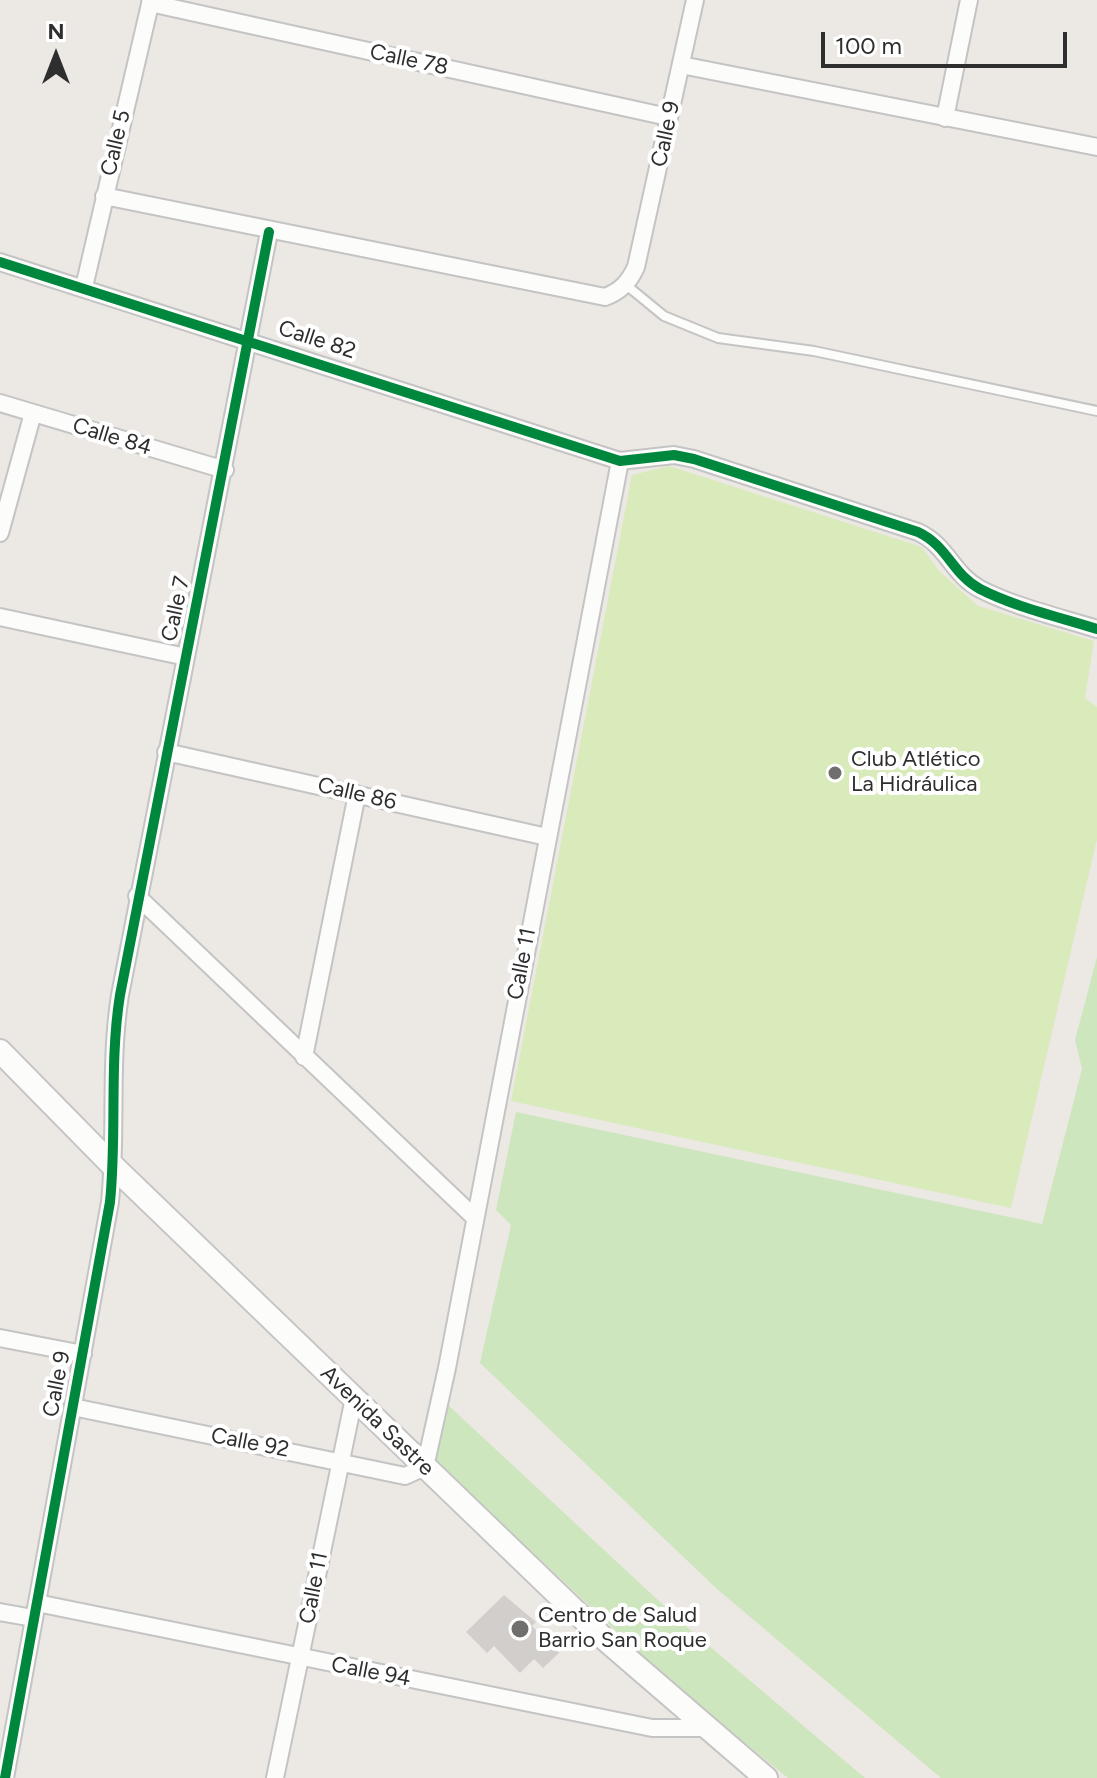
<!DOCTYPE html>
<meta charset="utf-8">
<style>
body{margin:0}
#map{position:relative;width:1097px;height:1778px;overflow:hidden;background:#ece8e4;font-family:Figtree,sans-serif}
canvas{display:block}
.north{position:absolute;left:16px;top:16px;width:80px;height:80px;-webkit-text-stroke:6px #fff;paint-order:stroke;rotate:0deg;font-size:22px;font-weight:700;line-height:32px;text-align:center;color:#2e2e2e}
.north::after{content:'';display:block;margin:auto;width:28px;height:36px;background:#2e2e2e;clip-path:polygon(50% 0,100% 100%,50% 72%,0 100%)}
.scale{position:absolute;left:821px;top:32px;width:246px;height:36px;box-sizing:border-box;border:4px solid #2e2e2e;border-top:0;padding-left:10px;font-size:24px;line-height:28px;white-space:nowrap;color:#2e2e2e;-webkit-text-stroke:6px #fff;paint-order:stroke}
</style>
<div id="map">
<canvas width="1097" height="1778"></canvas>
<div class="north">N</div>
<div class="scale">100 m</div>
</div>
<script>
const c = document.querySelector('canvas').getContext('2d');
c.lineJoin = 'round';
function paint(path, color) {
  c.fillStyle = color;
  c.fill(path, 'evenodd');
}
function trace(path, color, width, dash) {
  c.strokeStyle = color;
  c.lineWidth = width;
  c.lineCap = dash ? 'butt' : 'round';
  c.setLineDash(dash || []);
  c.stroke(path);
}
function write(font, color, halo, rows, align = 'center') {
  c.font = font + ' Figtree,sans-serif';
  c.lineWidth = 8;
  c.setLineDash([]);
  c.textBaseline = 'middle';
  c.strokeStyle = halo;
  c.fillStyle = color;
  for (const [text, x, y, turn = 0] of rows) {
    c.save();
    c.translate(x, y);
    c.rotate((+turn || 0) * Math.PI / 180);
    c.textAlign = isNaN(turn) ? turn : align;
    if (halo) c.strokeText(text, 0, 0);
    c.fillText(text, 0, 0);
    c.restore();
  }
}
paint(new Path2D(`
 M1097 957V1778H941L717 1589 480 1363 511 1225 496 1210 516 1112 1042 1224 1082 1069 1075 1040Z
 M448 1405 688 1628 865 1778H788L671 1683 435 1460Z`), '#cee6be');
paint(new Path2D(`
 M669 466 922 547 938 570 978 606 1094 641 1085 698 1097 707V839L1011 1208 511 1101 632 475Z`), '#d9eabb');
paint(new Path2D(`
 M504 1595 536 1622 532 1626 559 1653 543 1668 534 1659 520 1673 494 1646 487 1653 466 1632Z`), '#d1cecb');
const lane = new Path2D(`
 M625 284 664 316 718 338 814 351 1097 411`);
const street = new Path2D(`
 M150 3 668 117
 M681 65 1097 147
 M945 118 969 0
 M104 196 605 297C621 291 629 282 636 267L695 0
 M0 262 620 461 674 455 694 459 918 532C948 546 952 574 980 589 1015 607 1059 617 1097 629
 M84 287 151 0
 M0 403 225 470
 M0 533 33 413
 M0 617 186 657
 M166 752 547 837
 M137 896 474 1217
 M304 1057 357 794
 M0 1338 83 1354
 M73 1407 405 1476 425 1467 447 1368 620 461
 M37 1603 652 1728H706
 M0 1612 33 1618
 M5 1778 110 1202C117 1133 109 1064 120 995L269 232
 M275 1778 354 1398`);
const secondary = new Path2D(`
 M0 1051 114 1167 600 1635 766 1778`);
trace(lane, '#c5c4c5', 12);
trace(street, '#c5c4c5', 20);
trace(secondary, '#c5c4c5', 26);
trace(lane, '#fcfcfb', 8);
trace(street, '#fcfcfb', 16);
trace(secondary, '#fcfcfb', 22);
trace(new Path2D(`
 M0 262 620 461 674 455 694 459 918 532C948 546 952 574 980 589 1015 607 1059 617 1097 629
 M5 1778 110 1202C117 1133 109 1064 120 995L269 232`), '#00873e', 10);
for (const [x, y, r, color] of [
 [835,773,8,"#706f6e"],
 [520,1629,10,"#706f6e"]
]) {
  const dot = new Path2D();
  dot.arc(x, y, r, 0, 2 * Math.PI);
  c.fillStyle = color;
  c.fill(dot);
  trace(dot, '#fff', 3);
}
write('22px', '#2e2e2e', '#fff', [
 ["Calle 78",409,60,12],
 ["Calle 9",666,134,-78],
 ["Calle 5",116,143,-77],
 ["Calle 82",317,340,18],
 ["Calle 84",112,437,17],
 ["Calle 7",176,609,-78],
 ["Calle 86",357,794,13],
 ["Calle 11",522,964,-79],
 ["Calle 9",57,1384,-79],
 ["Avenida Sastre",377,1421,44],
 ["Calle 92",250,1443,11],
 ["Calle 11",314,1588,-79],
 ["Calle 94",371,1672,11]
]);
write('22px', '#2e2e2e', '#fff', [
 ["Club Atlético",851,760],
 ["La Hidráulica",851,785],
 ["Centro de Salud",538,1616],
 ["Barrio San Roque",538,1641]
], 'left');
</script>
